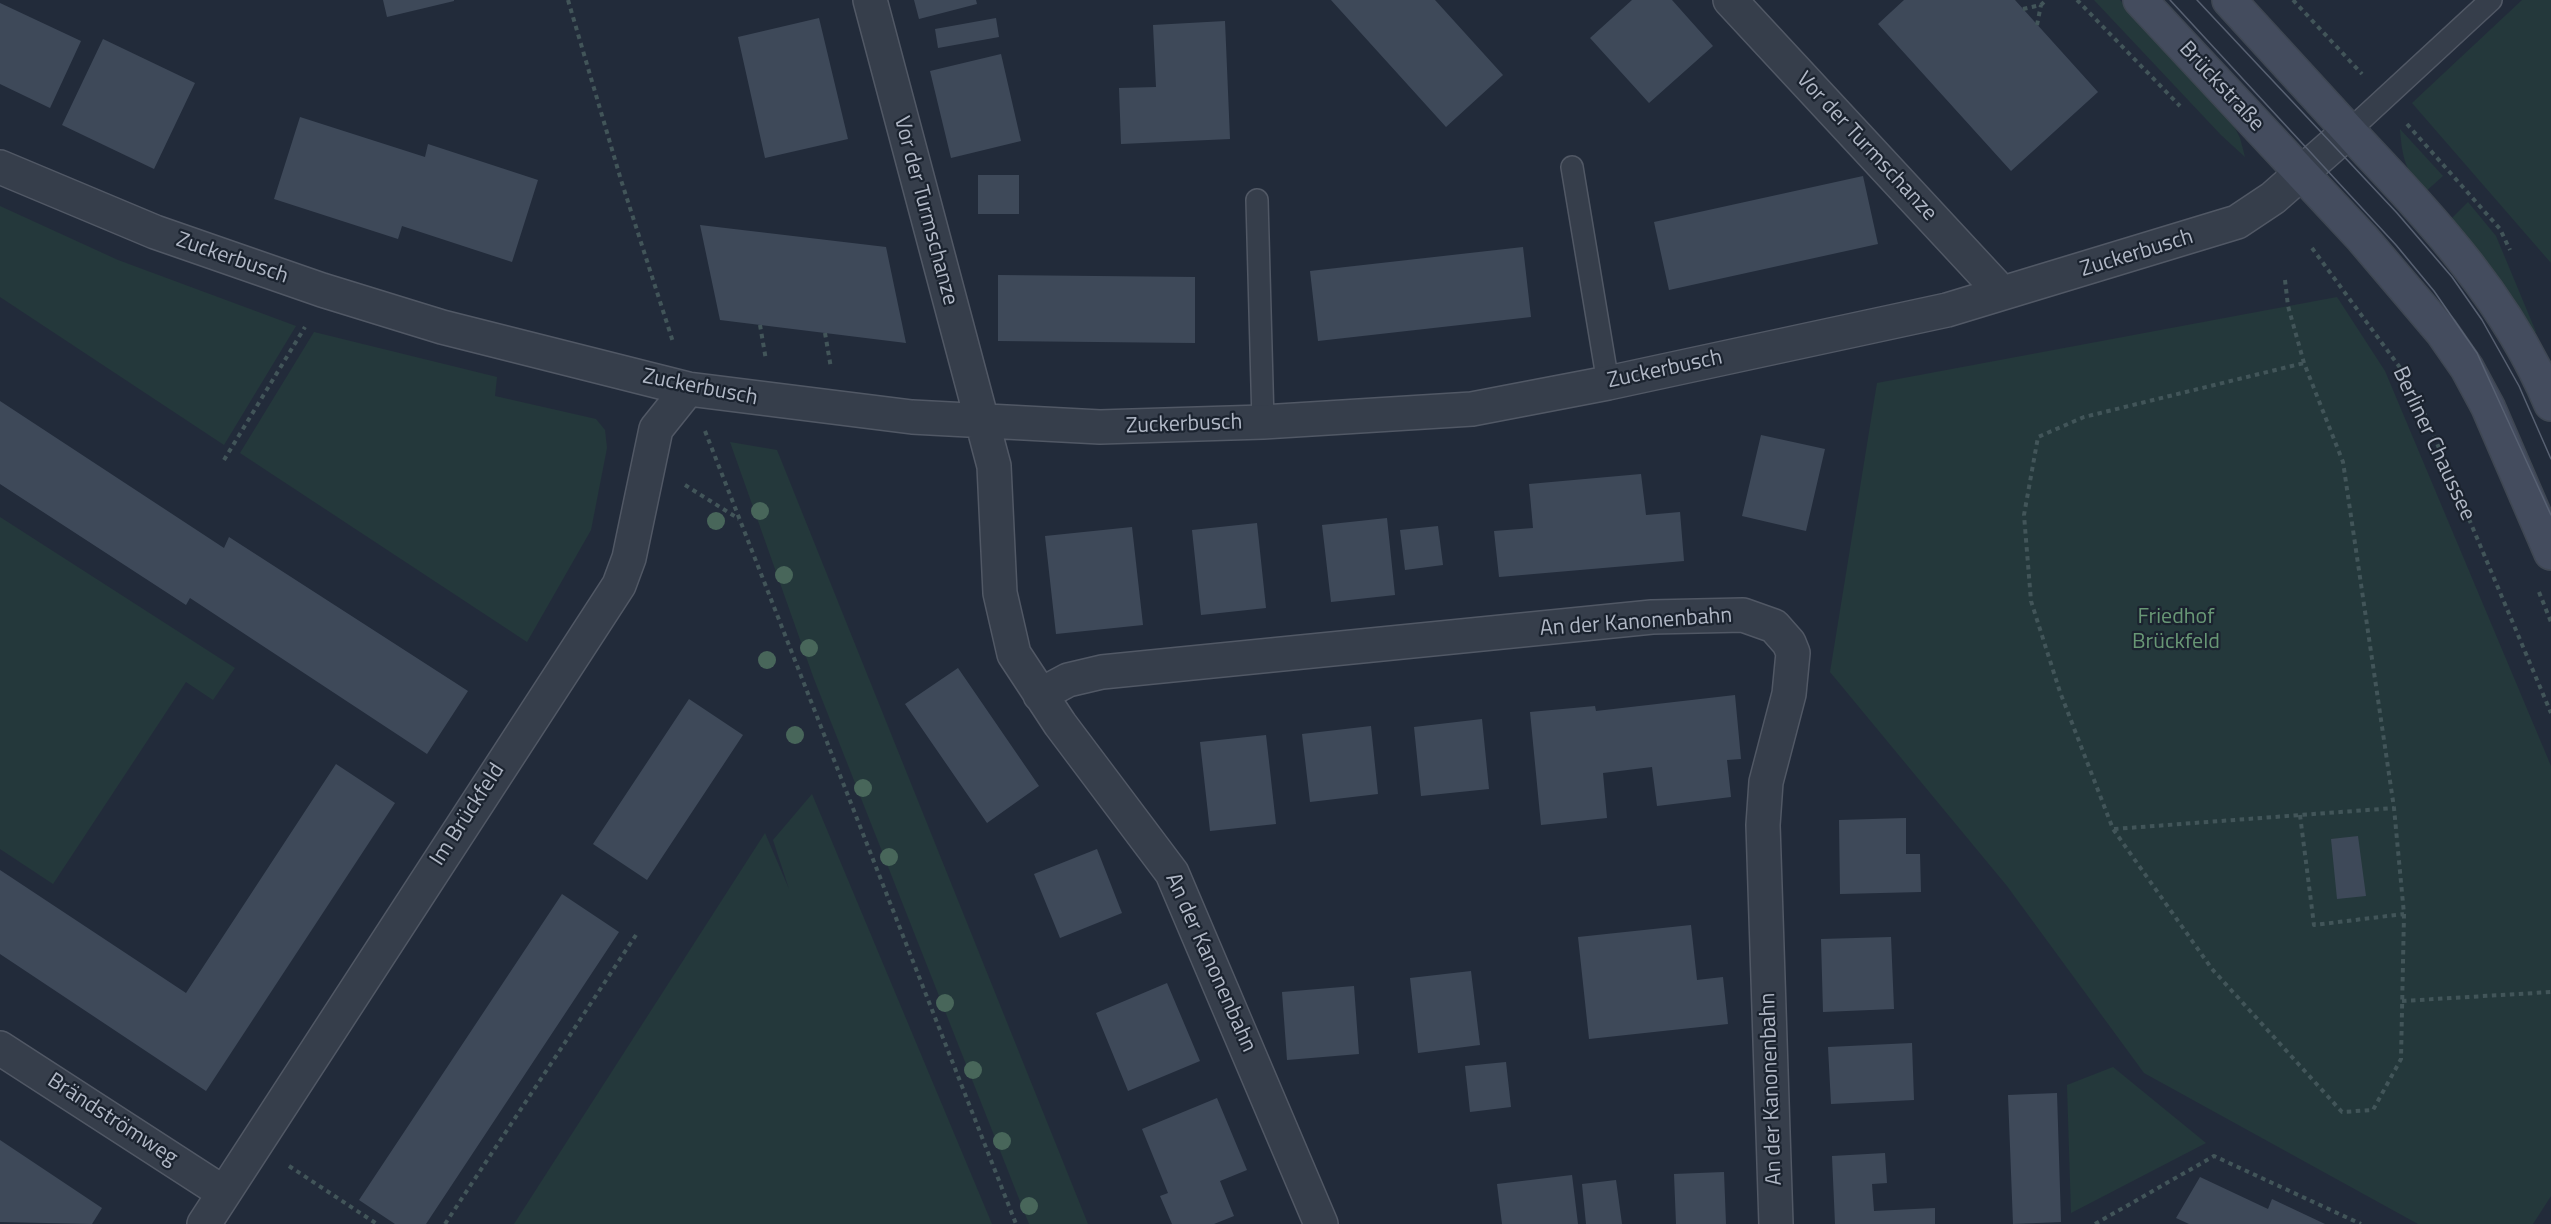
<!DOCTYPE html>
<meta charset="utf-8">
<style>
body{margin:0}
canvas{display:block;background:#222b3a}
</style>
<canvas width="2551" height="1224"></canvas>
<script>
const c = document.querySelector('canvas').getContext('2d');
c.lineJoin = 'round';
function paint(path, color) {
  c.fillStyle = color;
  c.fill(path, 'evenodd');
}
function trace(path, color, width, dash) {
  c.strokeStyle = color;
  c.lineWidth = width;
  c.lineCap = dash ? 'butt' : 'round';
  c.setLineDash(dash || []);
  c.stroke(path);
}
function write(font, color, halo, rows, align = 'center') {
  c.font = font + ' "Titillium Web",sans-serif';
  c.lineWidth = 4.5;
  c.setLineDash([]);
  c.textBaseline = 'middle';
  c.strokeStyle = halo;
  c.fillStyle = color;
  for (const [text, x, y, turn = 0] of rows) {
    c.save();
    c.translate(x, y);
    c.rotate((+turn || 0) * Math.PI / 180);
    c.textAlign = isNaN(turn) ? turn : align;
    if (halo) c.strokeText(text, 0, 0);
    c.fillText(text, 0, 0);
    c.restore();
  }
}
paint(new Path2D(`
 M2094 0H2120L2230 118 2240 138 2245 157 2221 135Z
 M2522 0H2551V263L2412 103Z
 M2400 129 2443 176 2424 193C2406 171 2402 158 2400 129Z
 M2468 202 2496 236 2536 332 2532 333 2450 220Z
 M0 206 118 260 296 326 224 445 0 297Z
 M2337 297 2385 371 2551 766V1196L2533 1224H2418L2144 1073 2007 886 1830 672 1877 383Z
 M314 332 497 377 495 396 596 419 605 430 607 448 591 530 527 642 240 453Z
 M730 442 777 450 1088 1224H1029L814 679Z
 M0 517 235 668 213 700 186 682 53 884 0 849Z
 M812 794 992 1224H514L765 833 789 889 773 840Z
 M2113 1067 2206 1143 2071 1213 2067 1085Z`), '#24383b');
paint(new Path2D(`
 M383 0H454V1L387 17Z
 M914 0H976L977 4 919 19Z
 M1331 0H1435L1503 75 1446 127Z
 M1632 0H1672L1713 46 1649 103 1590 38Z
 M1904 0H2015L2098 92 2011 171 1878 24Z
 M0 3 81 41 50 108 0 84Z
 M819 18 848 139 765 158 738 37Z
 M996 18 999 37 938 48 935 29Z
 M1225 21 1230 139 1121 144 1119 88 1156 87 1153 25Z
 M103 39 195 83 154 169 62 125Z
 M1001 54 1021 141 951 158 930 71Z
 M300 117 425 157 428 144 538 180 512 262 402 226 398 239 274 199Z
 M978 175H1019V214H978Z
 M1863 176 1878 244 1669 290 1654 222Z
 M700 225 886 247 906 343 720 320Z
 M1523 247 1531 317 1318 341 1310 271Z
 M998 275 1195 277V343L998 341Z
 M0 401 224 548 229 537 468 691 427 754 190 598 186 605 0 484Z
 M1761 435 1825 449 1806 531 1742 516Z
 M1641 474 1646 515 1680 512 1684 561 1499 577 1494 531 1533 528 1529 484Z
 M1387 518 1395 595 1331 602 1322 525Z
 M1257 523 1266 608 1201 615 1192 530Z
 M1438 526 1443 565 1405 570 1400 530Z
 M1132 527 1143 625 1056 634 1045 536Z
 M958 668 1039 786 987 823 905 704Z
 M1735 695 1741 759 1727 760 1731 797 1657 806 1652 767 1603 773 1607 818 1541 825 1530 712 1595 706 1596 711Z
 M689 699 743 735 647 880 593 844Z
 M1482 719 1489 789 1421 796 1414 727Z
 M1371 726 1378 794 1310 802 1302 734Z
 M1266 735 1276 824 1210 831 1200 742Z
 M336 764 395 803 206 1091 0 954V870L186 993Z
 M1906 818V854H1920L1921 892 1840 894 1839 820Z
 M2358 836 2366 896 2337 899 2331 839Z
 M1097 849 1122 913 1060 938 1034 874Z
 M562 894 619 932 426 1224H395L359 1200Z
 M1691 925 1697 980 1723 977 1728 1024 1589 1039 1578 937Z
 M1891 937 1894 1009 1823 1012 1821 939Z
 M1471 971 1480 1045 1418 1053 1410 978Z
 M1167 983 1200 1061 1128 1091 1096 1013Z
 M1354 986 1359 1054 1287 1060 1282 992Z
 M1912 1043 1914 1100 1831 1104 1828 1047Z
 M1506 1062 1511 1107 1470 1112 1465 1066Z
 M2057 1093 2061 1222 2013 1224 2008 1095Z
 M1217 1098 1247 1170 1220 1181 1234 1216 1214 1224H1172L1160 1196 1168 1193 1142 1129Z
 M0 1140 102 1208 92 1224 0 1222Z
 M1885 1153 1887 1183 1872 1184 1874 1211 1935 1208V1224H1835L1832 1156Z
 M1724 1172 1726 1224H1676L1674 1174Z
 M1572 1175 1578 1224H1502L1497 1184Z
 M2200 1177 2268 1209 2272 1199 2325 1224H2189L2176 1218Z
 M1616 1180 1622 1224H1586L1582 1184Z`), '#3e4959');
const lane = new Path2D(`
 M2349 131 2491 0
 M1572 167 1608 383
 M1257 200 1263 422`);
const street = new Path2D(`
 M870 0 994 466 1000 593 1014 654 1060 724 1172 873 1321 1224
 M1730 0 2002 293
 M0 167 155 232 322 290 442 327 688 389 912 417 1100 427 1263 422 1472 409 1608 383 1947 310 2237 222 2273 198 2349 131
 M1040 695 1068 680 1102 672 1652 617 1743 615 1774 626 1789 643 1793 653 1789 694 1766 782 1763 825 1776 1224
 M0 1048 224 1193
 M204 1224 619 585 629 558 656 429 688 389`);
const secondary = new Path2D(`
 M2140 0 2362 238 2442 332 2467 368 2488 407 2551 553
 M2229 0C2272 47 2315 94 2358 141 2435 223 2507 299 2551 404`);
trace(lane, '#515865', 24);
trace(street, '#515865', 36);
trace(secondary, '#3f4753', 36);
trace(new Path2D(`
 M568 0 621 180 673 342
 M2077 0 2180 106
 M2293 0 2362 74
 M2023 9 2041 5 2046 0
 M2037 25 2041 5
 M2407 124 2500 229 2510 250
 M2312 248 2404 373 2425 415 2551 713
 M2285 280 2288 306 2304 363 2343 462 2394 808 2404 914 2401 1059 2373 1110 2342 1112 2212 969 2113 829 2060 692 2031 601 2024 515 2038 437 2084 417 2304 363
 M760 325 766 360
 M825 333 831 368
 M705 431 1016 1224
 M224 460 305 327
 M685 485 739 519
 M2539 592 2551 622
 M2300 815 2314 925 2404 914
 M2114 829 2394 808
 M2402 1001 2551 992
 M289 1166 377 1224
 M445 1224 636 935
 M2095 1224 2214 1156 2361 1224`), '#425559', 4, [4.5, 4.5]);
trace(lane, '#363e4b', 21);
trace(street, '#363e4b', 33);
trace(secondary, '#444c5e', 33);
trace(new Path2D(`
 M2170 0 2396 245 2434 291 2477 353 2551 515
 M2197 0 2397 213 2452 277 2482 320 2519 386 2551 459`), '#586172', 1.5);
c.fillStyle = '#48665a';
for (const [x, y] of [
 [760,511],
 [716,521],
 [784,575],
 [809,648],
 [767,660],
 [795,735],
 [863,788],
 [889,857],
 [945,1003],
 [973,1070],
 [1002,1141],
 [1029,1206]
]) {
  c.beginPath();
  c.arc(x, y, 9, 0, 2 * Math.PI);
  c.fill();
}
write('22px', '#b1b8c6', '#1b232f', [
 ["Brückstraße",2221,87,47],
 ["Vor der Turmschanze",1866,147,47],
 ["Vor der Turmschanze",925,211,75],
 ["Zuckerbusch",2137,254,-17],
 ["Zuckerbusch",232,259,19],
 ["Zuckerbusch",1665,370,-12],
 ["Zuckerbusch",700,388,11],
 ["Zuckerbusch",1184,425,-2],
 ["Berliner Chaussee",2433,444,65],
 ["An der Kanonenbahn",1636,623,-4],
 ["Im Brückfeld",468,815,-57],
 ["An der Kanonenbahn",1210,963,66],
 ["An der Kanonenbahn",1772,1089,-92],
 ["Brändströmweg",112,1120,33]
]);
write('22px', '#689775', '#1b232f', [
 ["Friedhof",2176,618],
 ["Brückfeld",2176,643]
]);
</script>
